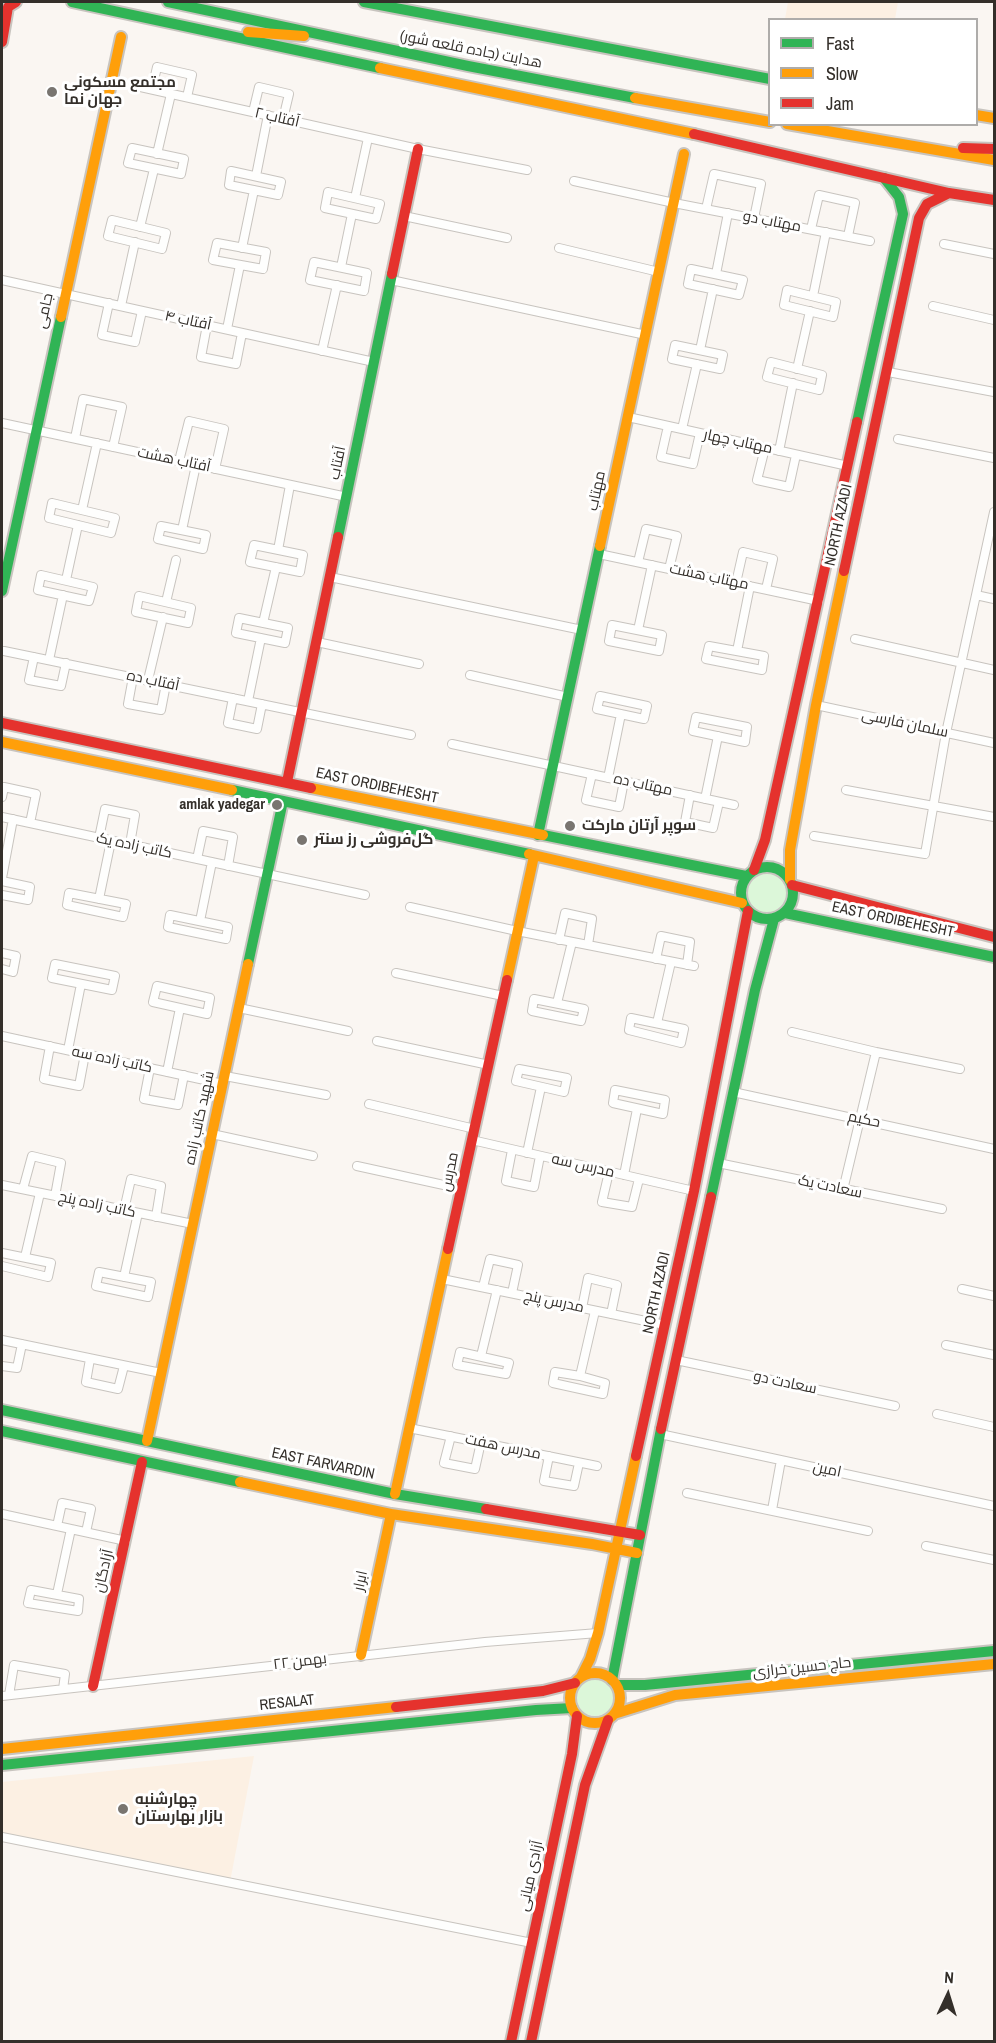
<!DOCTYPE html>
<meta charset="utf-8">
<style>
body{margin:0}
#map{position:relative;width:996px;height:2043px;overflow:hidden;background:#faf6f2;font-family:"Archivo Narrow",sans-serif}
canvas{display:block}
.frame{position:absolute;inset:0;border:3px solid #342f2a;pointer-events:none}
.legend{position:absolute;left:768px;top:18px;width:210px;height:108px;box-sizing:border-box;background:#fff;border:2px solid #aeacaa;margin:0;padding:8px 10px;list-style:none;font-size:18px;color:#342f2a}
.legend li{display:flex;align-items:center;gap:12px;height:30px}
.legend b{width:30px;border:2px solid #aeacaa}
.north{position:absolute;left:918px;top:1965px;width:60px;height:60px;-webkit-text-stroke:4px #fff;paint-order:stroke;rotate:4deg;font-size:16px;font-weight:700;line-height:24px;text-align:center;color:#342f2a}
.north::after{content:'';display:block;margin:auto;width:21px;height:27px;background:#342f2a;clip-path:polygon(50% 0,100% 100%,50% 72%,0 100%)}
</style>
<div id="map">
<canvas width="996" height="2043"></canvas>
<div class="frame"></div>
<ul class="legend">
<li><b style="height:8px;background:#30b455"></b>Fast</li>
<li><b style="height:8px;background:#ff9f0a"></b>Slow</li>
<li><b style="height:8px;background:#e5322d"></b>Jam</li>
</ul>
<div class="north">N</div>
</div>
<script>
const c = document.querySelector('canvas').getContext('2d');
c.lineJoin = 'round';
function paint(path, color) {
  c.fillStyle = color;
  c.fill(path, 'evenodd');
}
function trace(path, color, width, dash) {
  c.strokeStyle = color;
  c.lineWidth = width;
  c.lineCap = dash ? 'butt' : 'round';
  c.setLineDash(dash || []);
  c.stroke(path);
}
function write(font, color, halo, rows, align = 'center') {
  c.font = font + ' "Archivo Narrow",Cairo,sans-serif';
  c.lineWidth = 6;
  c.setLineDash([]);
  c.textBaseline = 'middle';
  c.strokeStyle = halo;
  c.fillStyle = color;
  for (const [text, x, y, turn = 0] of rows) {
    c.save();
    c.translate(x, y);
    c.rotate((+turn || 0) * Math.PI / 180);
    c.textAlign = isNaN(turn) ? turn : align;
    if (halo) c.strokeText(text, 0, 0);
    c.fillText(text, 0, 0);
    c.restore();
  }
}
paint(new Path2D(`
 M788 2H898L895 19H785Z
 M254 1756 230 1882 2 1836V1782Z`), '#fcf0e3');
paint(new Path2D(`
 M745 893a22 22 0 1 1 44 0a22 22 0 1 1-44 0Z
 M576 1697a19 19 0 1 1 38 0a19 19 0 1 1-38 0Z`), '#dcf7d9');
const street = new Path2D(`
 M136 86 418 149 527 170
 M152 89 157 67 192 75 187 97
 M253 112 259 87 289 94 283 119
 M132 148 184 159 181 174 128 163Z
 M157 154 171 94
 M231 171 281 182 278 195 229 185Z
 M256 176 268 115
 M574 181 674 203 870 241
 M328 192 380 204 376 219 325 208Z
 M355 198 368 138
 M706 209 714 174 761 184 754 218
 M404 216 507 238
 M112 220 166 233 162 249 108 236Z
 M140 227 154 169
 M811 229 819 195 855 203 848 236
 M217 243 266 252 263 269 213 260Z
 M944 244 994 254
 M242 248 254 190
 M559 248 659 272
 M314 262 367 273 364 291 310 280Z
 M341 267 352 214
 M691 269 743 280 739 295 688 284Z
 M716 274 728 213
 M2 280 374 362
 M391 280 646 335
 M787 290 836 302 833 317 784 305Z
 M813 296 826 232
 M109 303 102 335 135 342 142 311
 M121 306 135 242
 M933 306 994 320
 M207 325 201 357 236 364 242 333
 M227 329 240 265
 M675 345 723 355 720 369 672 359Z
 M700 350 713 289
 M322 351 337 285
 M771 362 822 375 819 390 767 377Z
 M797 369 810 311
 M888 372 994 392
 M628 417 848 466
 M2 423 347 497
 M668 426 661 457 693 464 700 433
 M682 429 697 364
 M75 438 83 399 122 407 113 447
 M898 439 994 458
 M765 448 757 480 789 487 796 455
 M779 451 793 383
 M179 461 189 421 224 429 215 469
 M52 503 115 518 111 533 49 518Z
 M82 510 97 443
 M161 526 206 535 203 549 158 539Z
 M182 530 196 465
 M254 545 303 555 300 572 250 562Z
 M278 550 290 485
 M599 554 819 601
 M638 562 646 529 677 536 669 569
 M41 575 93 587 89 601 38 590Z
 M330 577 582 630
 M66 580 78 525
 M736 583 743 552 773 559 766 589
 M976 595 994 599
 M139 596 191 608 188 623 136 612Z
 M166 602 176 560
 M239 618 288 628 285 643 236 633Z
 M263 623 276 567
 M612 625 662 635 659 651 609 641Z
 M638 630 652 565
 M855 639 994 670
 M317 642 419 664
 M709 646 764 656 762 670 706 659Z
 M4 651 411 735
 M737 651 750 586
 M34 657 29 680 61 686 66 663
 M49 660 63 595
 M470 675 568 697
 M133 677 128 704 161 710 166 684
 M148 680 163 617
 M600 696 647 706 644 719 597 709Z
 M233 698 228 723 257 729 262 704
 M248 701 261 638
 M816 705 994 743
 M696 717 747 727 745 742 693 731Z
 M452 744 734 805
 M592 774 586 800 619 807 624 781
 M608 778 621 714
 M846 790 994 817
 M690 795 685 822 713 828 719 802
 M2 797 4 787 36 794 30 823
 M705 799 718 736
 M2 817 365 895
 M814 836 925 854 946 733 994 512
 M99 838 105 809 135 815 130 844
 M197 859 203 831 233 837 228 866
 M2 878 13 819
 M2 881 30 887 28 900 2 895
 M69 893 126 904 123 917 67 905Z
 M99 899 111 841
 M410 907 517 931 694 966
 M170 915 228 927 226 939 168 927Z
 M200 921 212 862
 M559 940 565 913 592 919 588 945
 M2 953 16 956 13 972 2 969
 M656 959 661 936 690 942 687 965
 M55 964 115 976 112 990 52 978Z
 M396 973 503 996
 M157 986 210 998 207 1014 153 1002Z
 M534 999 584 1009 581 1021 532 1011Z
 M557 1003 572 942
 M239 1008 348 1031
 M631 1018 684 1029 681 1043 629 1030Z
 M657 1023 671 962
 M792 1032 876 1052 960 1069
 M2 1036 223 1084
 M377 1041 489 1065
 M50 1046 44 1079 79 1086 85 1054
 M68 1050 81 984
 M150 1068 144 1099 178 1105 184 1075
 M519 1069 567 1078 564 1092 516 1081Z
 M167 1072 180 1008
 M225 1076 326 1095
 M615 1090 665 1100 663 1114 613 1103Z
 M733 1092 994 1149
 M369 1104 475 1129
 M212 1134 313 1156
 M472 1140 694 1191
 M512 1150 506 1181 534 1187 540 1156
 M527 1153 541 1087
 M718 1163 942 1209
 M357 1166 462 1189
 M609 1172 602 1202 632 1207 639 1179
 M624 1175 637 1109
 M2 1185 193 1224
 M23 1189 32 1156 61 1163 55 1196
 M843 1190 876 1052
 M124 1210 131 1179 161 1186 156 1217
 M2 1253 51 1263 48 1277 2 1266
 M25 1257 40 1193
 M99 1272 151 1282 148 1297 96 1286Z
 M124 1277 138 1213
 M442 1279 665 1325
 M483 1287 490 1259 518 1265 512 1293
 M962 1289 994 1296
 M582 1308 588 1278 617 1285 611 1314
 M2 1340 161 1373
 M946 1345 994 1355
 M460 1352 509 1363 506 1374 457 1365Z
 M481 1356 497 1290
 M90 1359 86 1382 118 1389 124 1366
 M676 1360 895 1406
 M2 1366 17 1368 22 1344
 M555 1372 580 1376 605 1383 603 1394 553 1383Z
 M580 1376 595 1311
 M937 1414 994 1427
 M409 1428 597 1466
 M660 1434 994 1506
 M451 1436 444 1463 475 1469 481 1442
 M549 1456 544 1481 574 1486 579 1463
 M687 1493 868 1531
 M772 1510 781 1460
 M2 1514 126 1541
 M57 1526 62 1503 91 1509 86 1532
 M926 1546 994 1560
 M31 1590 79 1599 78 1611 28 1603Z
 M57 1594 71 1529
 M9 1695 14 1665 65 1674 63 1689
 M2 1696 485 1642 598 1633
 M2 1837 532 1943`);
const fast = new Path2D(`
 M72 2 380 68
 M168 2 468 66 635 98
 M364 2 770 79
 M857 422 903 214 899 197 884 178
 M338 537 392 274
 M2 591 61 317
 M232 790 529 854
 M538 835 600 546
 M543 835 746 876
 M741 893a26 26 0 1 1 52 0a26 26 0 1 1-52 0Z
 M785 913 994 957
 M248 964 283 801
 M711 1197 755 990 774 919
 M2 1410 395 1494 486 1509
 M2 1431 240 1482
 M612 1680 661 1429
 M617 1685H645L994 1651
 M2 1765 536 1710 572 1708`);
const slow = new Path2D(`
 M248 32 304 36
 M380 68 694 134
 M635 98 770 122
 M976 115 994 118
 M787 124 994 160
 M61 317 121 37
 M600 546 684 154
 M2 742 232 790
 M311 788 543 835
 M529 854 742 903
 M790 880V850L816 705 844 571
 M507 980 534 856
 M147 1441 248 964
 M240 1482 391 1514 592 1544 637 1553
 M395 1494 448 1249
 M361 1655 391 1514
 M570 1698a25 25 0 1 1 50 0a25 25 0 1 1-50 0Z
 M581 1677 590 1659 598 1633 636 1456
 M614 1714 675 1695 994 1664
 M2 1749 396 1707`);
const jam = new Path2D(`
 M2 42 8 7 16 2
 M694 134 949 193 994 200
 M963 148 994 149
 M392 274 418 149
 M844 571 919 218 927 204 949 193
 M2 723 311 788
 M287 782 338 537
 M754 870 765 840 857 422
 M792 885 994 937
 M448 1249 507 980
 M661 1429 711 1197
 M636 1456 694 1191 748 911
 M486 1509 640 1535
 M93 1686 142 1462
 M396 1707 543 1691 575 1683
 M511 2042 572 1754 577 1716
 M531 2042 585 1785 608 1720`);
trace(street, '#c8c4bf', 10);
trace(fast, '#c8c4bf', 14);
trace(slow, '#c8c4bf', 14);
trace(jam, '#c8c4bf', 14);
trace(street, '#fefefd', 8);
trace(fast, '#30b455', 10);
trace(slow, '#ff9f0a', 10);
trace(jam, '#e5322d', 10);
for (const [x, y, r, color] of [
 [52,92,6,"#797570"],
 [277,805,6,"#797570"],
 [570,826,6,"#797570"],
 [302,840,6,"#797570"],
 [123,1809,6,"#797570"]
]) {
  const dot = new Path2D();
  dot.arc(x, y, r, 0, 2 * Math.PI);
  c.fillStyle = color;
  c.fill(dot);
  trace(dot, '#fff', 2);
}
write('15px', '#342f2a', '#fff', [
 ["هدایت (جاده قلعه شور)",471,50,11],
 ["آفتاب ۲",277,118,13],
 ["مهتاب دو",772,222,11],
 ["جامی",45,311,-78],
 ["آفتاب ۴",188,321,12],
 ["مهتاب چهار",738,442,12],
 ["آفتاب هشت",174,460,12],
 ["آفتاب",338,463,-78],
 ["مهتاب",597,491,-78],
 ["NORTH AZADI",839,525,-78],
 ["مهتاب هشت",709,577,12],
 ["آفتاب ده",153,681,12],
 ["سلمان فارسی",905,724,12],
 ["مهتاب ده",643,785,12],
 ["EAST ORDIBEHESHT",377,786,12],
 ["کاتب زاده یک",134,846,12],
 ["EAST ORDIBEHESHT",893,920,12],
 ["کاتب زاده سه",112,1060,12],
 ["شهید کاتب زاده",200,1118,-78],
 ["حکیم",864,1120,12],
 ["مدرس سه",583,1166,13],
 ["مدرس",450,1172,-78],
 ["سعادت یک",830,1187,12],
 ["کاتب زاده پنج",97,1205,12],
 ["NORTH AZADI",657,1293,-78],
 ["مدرس پنج",554,1302,12],
 ["سعادت دو",785,1383,12],
 ["مدرس هفت",503,1447,12],
 ["EAST FARVARDIN",323,1464,12],
 ["امین",827,1470,12],
 ["آزادگان",104,1571,-77],
 ["ابرار",361,1581,-78],
 ["۲۲ بهمن",300,1662,-7],
 ["حاج حسین خرازی",802,1668,-6],
 ["RESALAT",287,1703,-6],
 ["آزادی میانی",531,1876,-78]
]);
write('bold 15px', '#342f2a', '#fff', [
 ["مجتمع مسکونی",64,83],
 ["جهان نما",64,100],
 ["amlak yadegar",265,805,"right"],
 ["سوپر آرتان مارکت",582,826],
 ["گل‌فروشی رز سنتر",314,840],
 ["چهارشنبه",135,1800],
 ["بازار بهارستان",135,1817]
], 'left');
</script>
